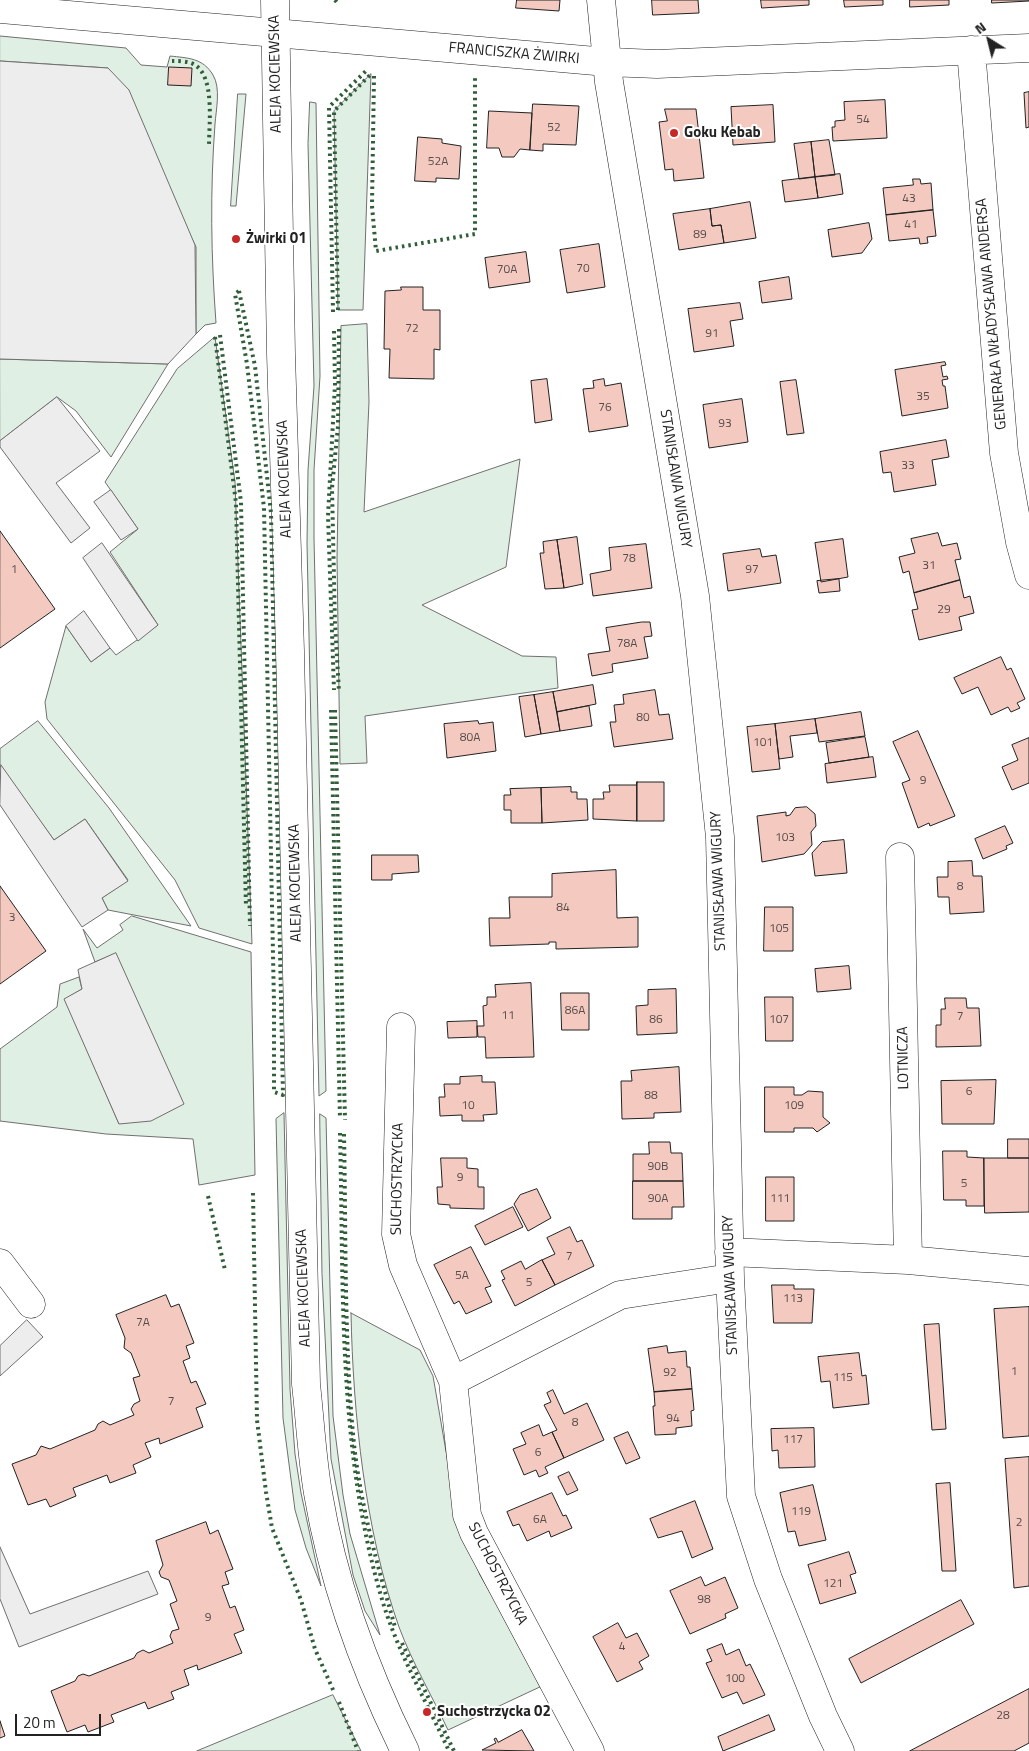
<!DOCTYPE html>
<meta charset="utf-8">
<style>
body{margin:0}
#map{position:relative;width:1029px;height:1751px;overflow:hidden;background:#fff;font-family:"Titillium Web",sans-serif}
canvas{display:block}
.north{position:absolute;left:964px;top:15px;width:50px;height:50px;-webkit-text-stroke:4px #fff;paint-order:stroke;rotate:324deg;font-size:14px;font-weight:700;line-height:20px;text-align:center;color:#222}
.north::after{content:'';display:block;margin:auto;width:18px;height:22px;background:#222;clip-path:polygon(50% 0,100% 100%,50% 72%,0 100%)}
.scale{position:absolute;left:15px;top:1714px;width:86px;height:22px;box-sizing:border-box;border:2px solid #222;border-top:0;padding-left:6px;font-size:15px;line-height:18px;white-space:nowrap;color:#222;-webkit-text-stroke:4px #fff;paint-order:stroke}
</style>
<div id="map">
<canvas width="1029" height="1751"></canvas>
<div class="north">N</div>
<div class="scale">20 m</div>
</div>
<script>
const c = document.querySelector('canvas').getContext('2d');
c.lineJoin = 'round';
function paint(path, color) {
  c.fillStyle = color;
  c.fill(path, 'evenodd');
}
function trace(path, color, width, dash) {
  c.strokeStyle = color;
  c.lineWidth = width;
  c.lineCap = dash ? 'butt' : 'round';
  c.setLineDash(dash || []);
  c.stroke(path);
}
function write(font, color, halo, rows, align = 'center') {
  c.font = font + ' "Titillium Web",sans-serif';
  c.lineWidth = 4;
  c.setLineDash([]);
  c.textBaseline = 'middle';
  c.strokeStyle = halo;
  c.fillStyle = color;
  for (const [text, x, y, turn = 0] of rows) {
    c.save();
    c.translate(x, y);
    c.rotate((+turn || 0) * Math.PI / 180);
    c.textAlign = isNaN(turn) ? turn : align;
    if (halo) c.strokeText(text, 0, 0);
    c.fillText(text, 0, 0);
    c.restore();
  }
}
const green = new Path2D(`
 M0 36 126 48 141 65 167 67 170 56C188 58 203 58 213 75 221 88 216 110 215 124 210 191 211 256 216 323L205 325 196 334V247L108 68 0 61Z
 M371 74 363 310H338L334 111Z
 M238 94H246L236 206H231Z
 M310 102 316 103 320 376 314 470V538L326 1091 319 1096 307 544 308 470 314 386 308 144Z
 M367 324 369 402 364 512 520 459 506 567 422 605 522 656 556 657 558 688 365 716 367 763 340 764 337 558 341 326Z
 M215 337 235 482 252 944 199 928 175 880 47 719 45 702 66 626 91 662 110 648 116 655 158 625 110 552 138 529 105 482 177 369Z
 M0 359 168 364 111 457 76 411 57 397 0 441Z
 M38 721 109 808 191 926 108 910 102 898 128 880 85 819 54 840 0 766V749Z
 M132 916 251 952 255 1175 199 1185 193 1139 106 1134 0 1121V1049L57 1007 60 984 79 977 82 989 65 999 119 1124 116 954 95 962 83 929 97 948 123 930 120 925Z
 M284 1113 290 1389 295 1454 301 1493 321 1586 306 1548 295 1510 283 1418 276 1119Z
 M320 1114 326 1118 333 1416 343 1495 350 1534 380 1635 365 1611 353 1575 331 1459 322 1274Z
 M351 1313 420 1350 433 1376 457 1515 480 1575 544 1685 448 1730C432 1696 412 1662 399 1627 365 1531 353 1414 351 1313Z
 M333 1695 361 1751H197Z`);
paint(green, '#e0efe3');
trace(green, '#6f6f6f', 1);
const parking = new Path2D(`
 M0 61 108 68 129 90 195 245 196 334 168 364 0 359Z
 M57 397 100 451 56 483 90 528 71 543 0 447V441Z
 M111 490 138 529 121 540 94 502Z
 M102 543 158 625 138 641 83 558Z
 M84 611 110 648 91 662 66 626Z
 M1 765 54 840 85 819 128 881 102 898 108 910 82 927 0 805Z
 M116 953 184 1104 151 1121 119 1124 64 999 82 989 78 970Z
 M27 1320 43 1337 0 1376V1346Z
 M0 1547 30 1614 148 1571 158 1594 19 1647 0 1599Z`);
paint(parking, '#ededed');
trace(parking, '#6f6f6f', 1);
const building = new Path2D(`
 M517 0H560L559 11 516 8Z
 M652 0H698L699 13 653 15Z
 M761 0H809V5L762 8Z
 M844 0H883V5L845 7Z
 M910 0H949V5L910 7Z
 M992 0H1029V1L992 3Z
 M169 67 192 68 191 86 168 85Z
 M1029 92V127L1026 128 1024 93Z
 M885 100 887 138 833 141 832 127H835V121L845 120 844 102Z
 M533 104 579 106 576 145 543 144V151L530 150Z
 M773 105 775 142 733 145 731 107Z
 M665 109H696L704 178 674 181 673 169 665 170 659 122 667 121Z
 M489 111 532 113 530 150 520 149 514 157H502L499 148H487Z
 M418 137 442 139V143L461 146 459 179 436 178V182L415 181Z
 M829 140 835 175 815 177 811 142Z
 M811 142 815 177 799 179 794 144Z
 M840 174 843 194 818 198 815 177Z
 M815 177 818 198 785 202 782 181Z
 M913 179H920L921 184 931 183 933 210 886 215 883 188 913 185Z
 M750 202 756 238 724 243 721 225 712 226 710 209Z
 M710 209 712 226 721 225 724 243 679 250 673 214Z
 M933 210 936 236 927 237 928 243 920 244 919 238 889 241 886 215Z
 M869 223 872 239 862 253 832 257 828 230Z
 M599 244 605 287 567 293 560 250Z
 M526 252 530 282 489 288 485 258Z
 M789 277 792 299 762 303 759 282Z
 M401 287H423V310H440V350L434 349V379L389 378 390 349H384L385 291 401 290Z
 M740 303 743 319 730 321 734 346 694 352 688 309Z
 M945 362 946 365 941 366 943 377 947 376 948 379 942 380 943 386H945L948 408 902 416 895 370Z
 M547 379 552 420 535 423 531 381Z
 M604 379 605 386 621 383 628 426 589 432 583 389 594 388 593 381Z
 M796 380 804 433 787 435 780 382Z
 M742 399 748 442 709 448 703 405Z
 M946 440 949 457 932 460 936 485 894 492 891 472 883 473 880 452Z
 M0 531 55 609 0 648Z
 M938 533 942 546 957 543 961 559 955 560 960 580 914 593 909 571 903 573 899 557 915 553 911 539Z
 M577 537 583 584 564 588 557 540Z
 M843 539 848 577 821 582 815 543Z
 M557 540 564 588 545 589 540 553H544L543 542Z
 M646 544 652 588 593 596 590 574 611 570 609 548Z
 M760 549 762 557 776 555 781 583 728 591 723 554Z
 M839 579 840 591 819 593 817 581Z
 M960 580 964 598 970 596 974 613 959 617 962 630 919 640 912 610 918 609 914 593Z
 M642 622H650L652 636 644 637 648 658 612 664 613 672 592 676 588 654 610 651 606 628Z
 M1001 657 1007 670 1011 668 1025 699 1017 703 1020 708 1011 712 1008 707 991 715 978 687 962 694 954 678Z
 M593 685 596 704 557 712 553 692Z
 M655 690 659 715 669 714 673 739 614 747 610 722H616L614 705 624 704 623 695Z
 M553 692 560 731 541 734 534 695Z
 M534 695 541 734 525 737 519 697Z
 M589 706 592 726 560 731 557 712Z
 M861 712 865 736 819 742 815 719Z
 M815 719 817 733 790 736 793 757 779 759 775 724Z
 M478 721 479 724 493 722 496 751 447 758 444 724Z
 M775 724 780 769 752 772 747 727Z
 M918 731 955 816 930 826 929 823 918 828 902 783 910 780 893 742Z
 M865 737 869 757 829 763 826 743Z
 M1029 738V783L1012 790 1002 767 1018 760 1012 745Z
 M873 757 876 777 827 783 825 764Z
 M637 782V821L593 819V799H604L603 792H610L609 785H636Z
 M637 782H664V821H637Z
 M571 787V792H577V799H587L588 820 542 823 541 788Z
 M541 788 542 823H511V810H504V795H511L510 789Z
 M807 807 815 814 816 826 811 832 812 845 804 854 762 862 757 816 786 812V816L790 815 795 808Z
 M1005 826 1013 843 1006 846 1007 849 983 859 975 839Z
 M844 840 847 873 815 876 812 853 822 842Z
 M372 855H418L419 872 392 874V880H372Z
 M972 861 973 876H982L984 912 950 914 949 897H938L937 877H948V862Z
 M616 870 617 918 638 917V947L556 949V942H549V944L490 946 489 918H510L509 897H552V874Z
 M0 886 46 951 0 984Z
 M765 907H793V951H764Z
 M849 966 851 989 817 992 815 969Z
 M531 983 534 1057 486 1058 485 1037H478L477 1026H484L483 1006 487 1005V997H496L495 985Z
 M676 989 677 1033 637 1035 636 1006 648 1005V990Z
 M561 993H589V1030H562Z
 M765 997H793V1041H766Z
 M945 998H966L967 1008H979L981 1046 936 1047V1025H941V1009H945Z
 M477 1021V1037L448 1038 447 1022Z
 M679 1067 681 1112 654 1113V1118L622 1119 621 1081H632L631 1071Z
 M482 1076V1082H495L497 1114 483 1115 484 1121H462V1115L440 1116 439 1097H445L444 1084H460V1077Z
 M996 1080 994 1124H942L941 1081Z
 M765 1087H794V1095H802L808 1091 823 1092V1117L830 1123 817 1132 813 1128H794V1132H765Z
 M1008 1139H1029V1158H1008Z
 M649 1142H670L671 1153H682L683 1181H633V1154H649Z
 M943 1151H967V1157L984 1158V1206H966V1200H944Z
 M441 1158H467V1168L478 1169V1187H484V1209L450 1208V1205L438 1204 437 1187H442Z
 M984 1158H1029V1212L985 1213Z
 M766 1177H794V1221H766Z
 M633 1181H683L684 1207H672V1219H633Z
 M537 1189 551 1218 528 1231 514 1204 520 1195Z
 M513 1207 523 1227 485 1245 475 1226Z
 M570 1227 577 1242 582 1240 594 1266 555 1285 542 1260 555 1254 547 1238Z
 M471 1247 491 1286 485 1288 492 1302 466 1314 459 1301 454 1304 434 1265Z
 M542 1260 555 1285 515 1306 502 1280 505 1279 501 1271 521 1261 525 1269Z
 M772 1285H794V1289H814L812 1323H774Z
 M166 1295 171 1307 179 1304 194 1343 186 1346 190 1358 183 1361 191 1383 196 1381 206 1404 196 1408 203 1427 160 1444 159 1438 145 1443 151 1457 133 1465 136 1473 110 1483 107 1475 73 1488 76 1496 50 1507 46 1499 28 1505 12 1464 36 1455 41 1446 50 1449 95 1430 98 1424 103 1421 110 1425 134 1415 131 1409 134 1404 140 1401 133 1378 140 1376 131 1353 124 1348 125 1338 116 1315Z
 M1029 1307V1436L1003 1438 994 1309Z
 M939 1324 946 1429 932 1430 924 1325Z
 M667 1346 668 1353 686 1351 687 1367H690L692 1389 654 1392 648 1349Z
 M859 1353 862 1376 866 1375 869 1404 833 1408 830 1381 821 1382 818 1357Z
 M692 1389 694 1410 691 1411 692 1426 676 1428V1434L655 1435 653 1406H655L654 1392Z
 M553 1390 564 1414 587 1403 604 1440 564 1458 552 1432 557 1430 544 1405 551 1402 547 1393Z
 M539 1425 543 1436 552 1432 564 1458 545 1467 548 1473 539 1477 536 1470 524 1475 513 1449 526 1444 521 1433Z
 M814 1428 815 1467 779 1468 778 1450 772 1451 771 1429Z
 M628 1432 640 1458 626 1464 614 1438Z
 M1029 1457V1586L1014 1588 1005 1459Z
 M569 1472 578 1490 567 1495 558 1477Z
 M950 1483 956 1571H942L936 1484Z
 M813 1485 826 1540 799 1546 795 1531 788 1532 780 1493Z
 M552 1493 563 1516 566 1515 572 1528 551 1537 549 1531 527 1541 519 1524 513 1526 507 1512Z
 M695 1501 713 1549 692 1558 682 1531 658 1538 650 1519Z
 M206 1522 210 1534 218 1530 233 1569 225 1572 229 1584 222 1586 230 1608 235 1606 244 1630 234 1634 242 1653 198 1670 197 1665 184 1670 189 1685 171 1692 174 1699 148 1709 145 1702 111 1715 114 1722 88 1732 85 1725 67 1732 51 1691 75 1681 78 1676 83 1674 89 1676 134 1658 137 1653 143 1650 149 1653 173 1643 170 1636 172 1631 179 1629 170 1604 177 1601 169 1580 161 1577 159 1572 163 1565 156 1541Z
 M849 1552 856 1573 850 1575 856 1593 820 1604 808 1565Z
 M701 1577 705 1586 725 1577 738 1608 725 1614 726 1618 690 1634 670 1591Z
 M961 1600 974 1624 861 1683 849 1659Z
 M618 1623 626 1638 637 1633 649 1656 639 1662 643 1669 617 1682 593 1637Z
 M722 1644 726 1655 739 1649 746 1666 750 1664 765 1695 743 1704 737 1692 722 1698 706 1663 712 1661 707 1650Z
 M1029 1689V1743L1014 1751H910Z
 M769 1715 775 1730 723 1751 718 1737Z
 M0 1721 5 1736 0 1738Z
 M522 1730 534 1751 482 1750 496 1743 494 1739 496 1738 498 1742Z`);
paint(building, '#f3c9c0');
trace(building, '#222', 1);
const minor = new Path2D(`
 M275 0 281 354 290 651 306 1384C310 1420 312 1458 318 1493 333 1583 365 1670 405 1751
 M601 0 609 82 695 596 720 837 730 1278 741 1496 768 1579 823 1716 840 1751
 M0 9 607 62 657 64 1029 48
 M971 50 1004 453 1020 542 1029 575
 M900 857 908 1260
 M401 1027 396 1234 403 1265 453 1381 467 1515 474 1533 590 1751
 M729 1252 908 1260 1029 1271
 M0 1263 31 1304
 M453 1381 620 1295 730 1278`);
trace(minor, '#222', 29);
trace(minor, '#fff', 28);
trace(new Path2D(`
 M335 0 339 5
 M172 61C179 61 189 61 195 65 215 77 209 125 209 145
 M374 76 372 206 376 251 475 234V76
 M239 291 255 366 271 513 283 1095 274 1092V1004L264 508 247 364 235 294Z
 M338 310 334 111 371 74
 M333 312 329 107 368 69
 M339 329 338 426 332 488 335 623 339 692
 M334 331 335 384 328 516 334 690
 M220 335 241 502 250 926
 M215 337 236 503 246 907
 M331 710 340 1119
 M335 710 345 1120
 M340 1133C344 1292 337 1453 384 1606 400 1656 427 1703 449 1751
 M344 1134C346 1234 344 1335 353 1434 359 1500 377 1564 395 1627
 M253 1193 257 1420 266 1492 272 1528 301 1600 315 1649 334 1692
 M208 1196 225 1270
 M402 1643 454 1751
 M339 1702 358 1751`), '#2f5e38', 4, [2.5, 4]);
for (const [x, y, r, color] of [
 [674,133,5,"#c62828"],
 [236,239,5,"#c62828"],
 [427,1712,5,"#c62828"]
]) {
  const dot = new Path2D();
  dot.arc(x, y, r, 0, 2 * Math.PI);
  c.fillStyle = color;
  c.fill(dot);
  trace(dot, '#fff', 2);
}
write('12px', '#564c4a', null, [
 ["54",863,120],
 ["52",554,128],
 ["52A",438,162],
 ["43",909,199],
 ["41",911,225],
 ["89",700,235],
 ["70",583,269],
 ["70A",507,270],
 ["72",412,329],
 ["91",712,334],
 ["35",923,397],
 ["76",605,408],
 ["93",725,424],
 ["33",908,466],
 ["78",629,559],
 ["31",929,566],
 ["1",14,570],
 ["97",752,570],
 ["29",944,610],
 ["78A",627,644],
 ["80",643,718],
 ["80A",470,738],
 ["101",763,743],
 ["9",923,781],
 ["103",785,838],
 ["8",960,887],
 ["84",563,908],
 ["3",12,918],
 ["105",779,929],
 ["86A",575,1011],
 ["11",508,1016],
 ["7",960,1017],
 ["86",656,1020],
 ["107",779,1020],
 ["6",969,1092],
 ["88",651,1096],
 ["10",468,1106],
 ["109",794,1106],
 ["90B",658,1167],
 ["9",460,1178],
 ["5",964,1184],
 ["90A",658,1199],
 ["111",780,1199],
 ["7",569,1257],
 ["5A",462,1276],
 ["5",529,1283],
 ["113",793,1299],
 ["7A",143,1323],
 ["1",1014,1372],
 ["92",670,1373],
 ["115",843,1378],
 ["7",171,1402],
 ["94",673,1419],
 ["8",575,1423],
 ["117",793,1440],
 ["6",538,1453],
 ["119",801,1512],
 ["6A",540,1520],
 ["2",1019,1523],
 ["121",833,1584],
 ["98",704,1600],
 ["9",208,1618],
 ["4",622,1647],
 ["100",735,1679],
 ["28",1003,1716]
]);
write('15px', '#222', '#fff', [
 ["FRANCISZKA ŻWIRKI",514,54,5],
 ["ALEJA KOCIEWSKA",276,74,-91],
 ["GENERAŁA WŁADYSŁAWA ANDERSA",992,314,-95],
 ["ALEJA KOCIEWSKA",285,479,-92],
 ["STANISŁAWA WIGURY",675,479,81],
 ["STANISŁAWA WIGURY",719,881,-92],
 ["ALEJA KOCIEWSKA",296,883,-91],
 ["LOTNICZA",904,1058,-91],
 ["SUCHOSTRZYCKA",398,1179,-89],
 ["STANISŁAWA WIGURY",731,1285,-92],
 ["ALEJA KOCIEWSKA",304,1288,-92],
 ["SUCHOSTRZYCKA",497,1574,63]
]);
write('bold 15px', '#222', '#fff', [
 ["Goku Kebab",684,133],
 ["Żwirki 01",246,239],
 ["Suchostrzycka 02",437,1712]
], 'left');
</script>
